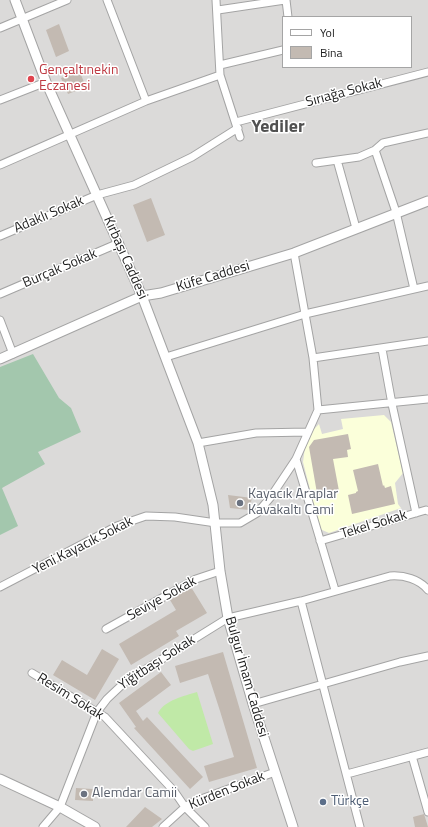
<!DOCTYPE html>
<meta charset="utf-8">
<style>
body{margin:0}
#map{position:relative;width:428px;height:827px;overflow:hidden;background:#eeebe2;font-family:"Titillium Web",sans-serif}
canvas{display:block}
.legend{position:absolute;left:282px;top:16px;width:130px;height:52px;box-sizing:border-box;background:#fff;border:1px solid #a5a5a5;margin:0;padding:5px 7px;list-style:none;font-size:12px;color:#1d1d1d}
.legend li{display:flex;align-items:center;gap:8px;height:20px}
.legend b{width:20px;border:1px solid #a5a5a5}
</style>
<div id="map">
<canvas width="428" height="827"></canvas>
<ul class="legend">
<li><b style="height:5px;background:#fff"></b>Yol</li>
<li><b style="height:11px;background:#c3bab2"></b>Bina</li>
</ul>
</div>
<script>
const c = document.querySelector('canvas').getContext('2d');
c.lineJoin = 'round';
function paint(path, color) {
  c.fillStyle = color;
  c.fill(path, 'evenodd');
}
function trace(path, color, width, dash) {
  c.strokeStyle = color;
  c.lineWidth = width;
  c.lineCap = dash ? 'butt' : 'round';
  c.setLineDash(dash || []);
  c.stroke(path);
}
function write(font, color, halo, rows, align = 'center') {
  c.font = font + ' "Titillium Web",sans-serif';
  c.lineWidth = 3;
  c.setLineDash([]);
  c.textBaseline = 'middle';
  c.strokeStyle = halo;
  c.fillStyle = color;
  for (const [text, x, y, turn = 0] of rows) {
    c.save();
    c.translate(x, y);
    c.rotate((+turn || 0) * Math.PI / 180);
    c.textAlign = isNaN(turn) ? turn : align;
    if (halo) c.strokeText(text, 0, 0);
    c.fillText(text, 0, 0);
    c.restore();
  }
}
paint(new Path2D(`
 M0 0H428V827H0ZM283 17H411V67H283Z`), '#dbdad9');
paint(new Path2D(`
 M384 415 391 422 403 473 395 483 398 504 401 508 329 533 320 529 303 462 305 447 312 431 319 424 322 434 343 429 341 419Z`), '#fbffda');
paint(new Path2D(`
 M197 692 213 744 193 751 189 749 158 713C165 700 184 696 197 692Z`), '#c0e9a7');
paint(new Path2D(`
 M33 354 59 398 71 408 81 432 38 452 45 464 2 488 18 526 0 535V367Z`), '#a3c7ad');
paint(new Path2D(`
 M59 24 69 51 56 57 46 30Z
 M79 70 86 87 68 94 61 78Z
 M151 198 165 235 147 242 133 205Z
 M348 434 351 449 347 450 348 457 333 459 339 491 332 492 333 496 318 499 309 447 314 440Z
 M378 464 383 486 384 485 385 488 391 486 395 504 352 514 348 495 356 493V492L358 491 353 470Z
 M228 495 252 498 249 510 230 508Z
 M191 587 207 613 176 631 179 636 131 665 119 644 176 610 170 600Z
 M102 649 119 659 95 700 53 675 62 660 87 675Z
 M223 652 257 768 209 782 204 766 234 757 220 711 208 674 180 683 175 666Z
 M161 672 171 685 136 711 143 721 147 717 203 777 190 789 134 728 136 727 119 703Z
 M76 788 93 789V801L75 800Z
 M145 807 162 819 152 827H126Z
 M424 814 428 827H415L413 817Z`), '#c3bab2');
const minor = new Path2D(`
 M107 0 146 101
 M216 0 220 75 240 137
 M286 0 288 17
 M218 10 285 0
 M0 28 67 0
 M220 65 283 50
 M0 100 46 82
 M236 122 428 72
 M375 150 396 212 414 289
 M337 160 356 228
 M316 163 359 157 375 150 383 143 428 133
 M0 165 146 101 220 75
 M0 236 97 195 134 185 192 157 238 128
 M0 294 119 243
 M0 320 13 354
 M382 349 392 404 416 513
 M166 357 305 314 428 286
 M313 358 428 341
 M318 410 428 399
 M198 443 256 433 307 432
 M296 459 335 590
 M320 541 426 510 428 511
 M0 587 117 526 146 516 175 517 216 523H240L257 513 270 498 296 459 318 410 313 358 294 253
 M301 601 360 827
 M106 629 196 579 220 571
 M32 673 105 717 174 791 185 807 205 827
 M253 704 400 662 428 656
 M412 756 428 812
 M347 774 428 752
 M43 827 60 807 97 712 107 699 125 682 228 618 301 601 390 576C404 575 419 579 428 590
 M163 827 185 807 193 802 275 772`);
const tertiary = new Path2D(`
 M15 0 46 82 142 296 198 443 213 505 220 571 228 618 253 704 293 827
 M0 359 142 296 161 293 294 253 428 201
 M0 779 60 807 95 827`);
trace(minor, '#a4a4a4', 9);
trace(tertiary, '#a4a4a4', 11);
trace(minor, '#fff', 7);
trace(tertiary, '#fff', 9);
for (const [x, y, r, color] of [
 [31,79,4,"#e0444e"],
 [240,503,4,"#6b7280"],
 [84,794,4,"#6b7280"],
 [323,802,4,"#5c6f8a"]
]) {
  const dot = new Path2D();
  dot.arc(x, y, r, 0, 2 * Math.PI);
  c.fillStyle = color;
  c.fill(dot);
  trace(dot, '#fff', 1.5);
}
write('14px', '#be3a42', '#fff', [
 ["Gençaltınekin",39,71],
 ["Eczanesi",39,87]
], 'left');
write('14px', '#1d1d1d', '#fff', [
 ["Sırıağa Sokak",344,93,-15],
 ["Adaklı Sokak",49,215,-23],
 ["Kırbaşı Caddesi",125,258,66],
 ["Burçak Sokak",60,269,-23],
 ["Küfe Caddesi",213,277,-17],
 ["Tekel Sokak",374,525,-17],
 ["Yeni Kayacık Sokak",83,546,-27],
 ["Seviye Sokak",162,599,-29],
 ["Yiğitbaşı Sokak",157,663,-33],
 ["Bulgur İmam Caddesi",246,677,74],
 ["Resim Sokak",70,697,32],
 ["Kürden Sokak",227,791,-22]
]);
write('14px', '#5b616d', '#fff', [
 ["Kayacık Araplar",248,495],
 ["Kavakaltı Cami",248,511],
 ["Alemdar Camii",92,794]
], 'left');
write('14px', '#4e5e75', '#fff', [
 ["Türkçe",331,802]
], 'left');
write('bold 18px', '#505050', '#fff', [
 ["Yediler",278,128]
]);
</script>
